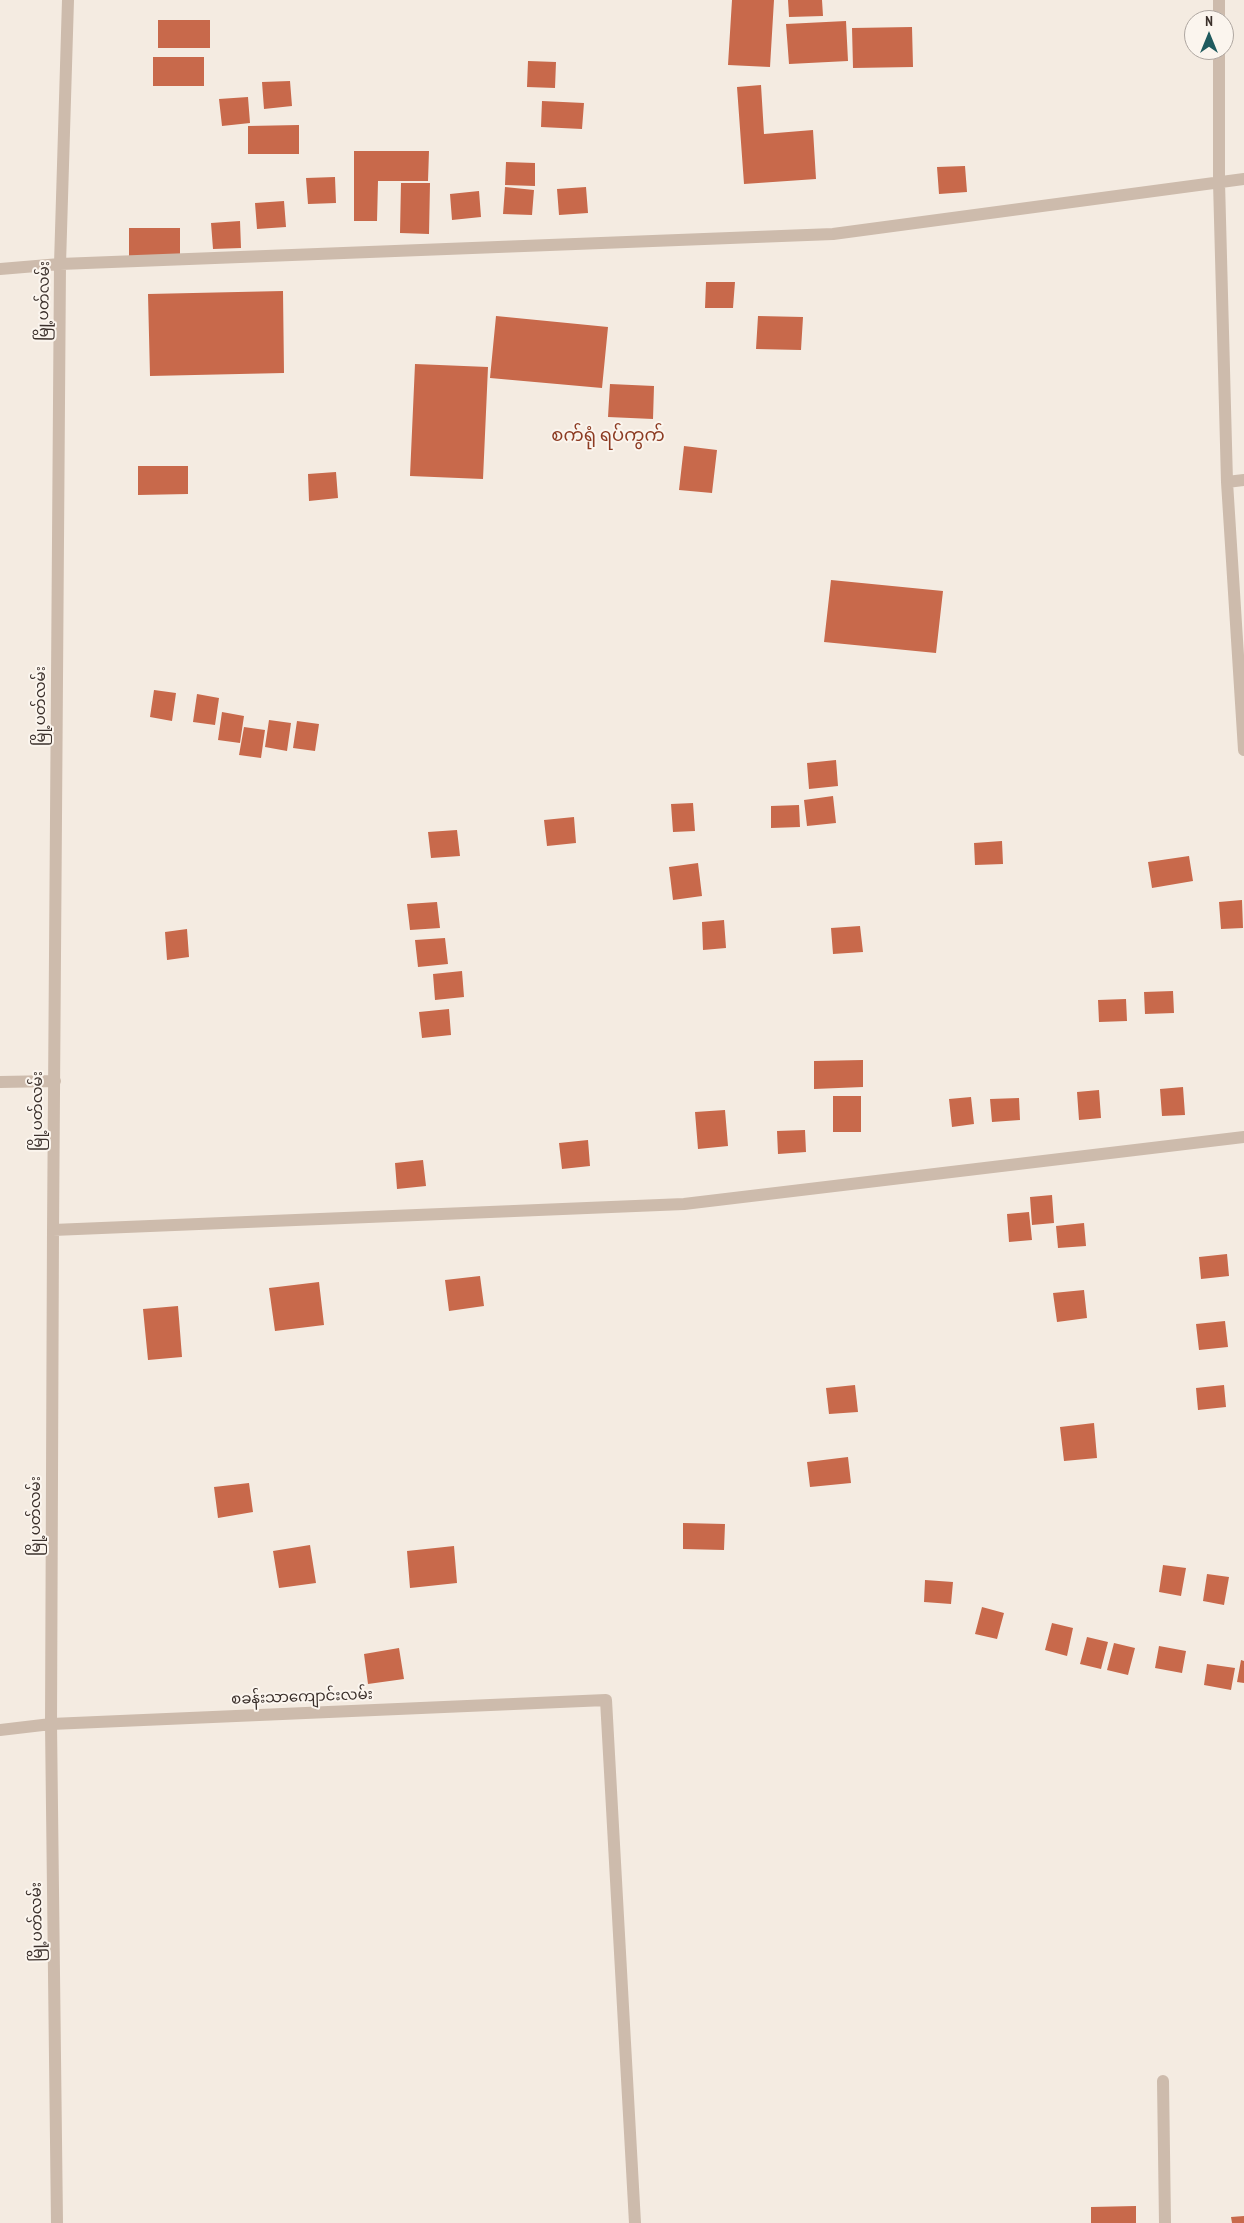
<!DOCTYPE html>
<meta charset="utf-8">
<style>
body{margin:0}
#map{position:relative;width:1244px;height:2223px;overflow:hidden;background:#f4ebe1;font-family:"PT Sans Narrow",sans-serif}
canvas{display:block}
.north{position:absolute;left:1184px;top:10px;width:50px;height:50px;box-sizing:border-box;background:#fbf5ee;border:1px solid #aea6a0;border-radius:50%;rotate:0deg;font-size:14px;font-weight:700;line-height:20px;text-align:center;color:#3b302b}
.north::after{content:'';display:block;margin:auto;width:18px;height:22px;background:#1f5a5e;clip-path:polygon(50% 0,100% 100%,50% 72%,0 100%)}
</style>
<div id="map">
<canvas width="1244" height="2223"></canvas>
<div class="north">N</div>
</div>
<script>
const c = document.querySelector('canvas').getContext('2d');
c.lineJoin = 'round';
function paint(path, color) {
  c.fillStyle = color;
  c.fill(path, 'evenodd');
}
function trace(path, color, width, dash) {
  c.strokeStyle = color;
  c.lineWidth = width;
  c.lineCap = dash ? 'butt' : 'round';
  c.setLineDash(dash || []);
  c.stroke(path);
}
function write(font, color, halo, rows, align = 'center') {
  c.font = font + ' "PT Sans Narrow","Noto Sans Myanmar",sans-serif';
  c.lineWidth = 4;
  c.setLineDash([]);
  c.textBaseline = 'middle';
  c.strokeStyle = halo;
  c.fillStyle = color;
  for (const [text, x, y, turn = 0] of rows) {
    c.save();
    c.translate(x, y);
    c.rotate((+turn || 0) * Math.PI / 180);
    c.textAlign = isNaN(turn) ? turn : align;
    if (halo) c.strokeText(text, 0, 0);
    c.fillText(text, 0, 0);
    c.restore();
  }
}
paint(new Path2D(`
 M732 0H774L770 67 728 65Z
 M788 0H822L823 16 789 17Z
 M158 20H210V48H158Z
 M846 21 848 61 789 64 786 24Z
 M912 27 913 67 853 68 852 28Z
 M153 57H204V86H153Z
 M528 61 556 62 555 88 527 87Z
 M290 81 292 106 264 109 262 82Z
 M761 85 764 134 813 130 816 179 744 184 737 87Z
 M248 97 250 123 222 126 219 99Z
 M542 101 584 103 582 129 541 127Z
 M299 125V154H248V126Z
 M354 151H429L428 181H378L377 221H354Z
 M506 162 535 163V186L505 185Z
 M965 166 967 192 939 194 937 167Z
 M335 177 336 203 308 204 306 178Z
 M401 183H430L429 234 400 233Z
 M505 187 534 190 532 215 503 214Z
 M586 187 588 213 559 215 557 189Z
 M479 191 481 217 452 220 450 194Z
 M284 201 286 227 257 229 255 203Z
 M240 221 241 248 213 249 211 223Z
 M129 228H180V256L129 257Z
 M706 282H735L733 308H705Z
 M283 291 284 373 150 376 148 294Z
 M496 316 608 327 602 388 490 378Z
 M758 316 803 317 801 350 756 349Z
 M415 364 488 367 483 479 410 476Z
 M610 384 654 386 653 419 608 417Z
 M684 446 717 450 712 493 679 490Z
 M138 466H188V494L138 495Z
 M336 472 338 498 309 501 308 474Z
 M831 580 943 591 936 653 824 642Z
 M154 690 176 693 172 721 150 717Z
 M197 694 219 698 215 725 193 722Z
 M222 712 244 716 240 743 218 740Z
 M269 720 291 723 287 751 265 747Z
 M297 721 319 724 315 751 293 748Z
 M244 727 265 730 261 758 239 755Z
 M836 760 838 786 809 789 807 763Z
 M833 796 836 823 807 826 804 800Z
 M693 803 695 831 673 832 671 804Z
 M799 805 800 827 771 828V806Z
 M574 817 576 843 547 846 544 820Z
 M457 830 460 856 431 858 428 832Z
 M1002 841 1003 864 975 865 974 843Z
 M1189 856 1193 881 1152 888 1148 862Z
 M698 863 702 896 673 900 669 867Z
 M1242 900 1243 928 1221 929 1219 902Z
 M437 902 440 928 410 930 407 904Z
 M724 920 726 948 703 950 702 922Z
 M860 926 863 952 833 954 831 928Z
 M187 929 189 957 167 960 165 932Z
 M445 938 448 964 418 967 415 940Z
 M462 971 464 997 435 1000 433 974Z
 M1173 991 1174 1013 1145 1014 1144 992Z
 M1126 999 1127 1021 1099 1022 1098 1000Z
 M449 1009 451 1035 422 1038 419 1012Z
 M863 1060V1087L814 1089V1061Z
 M1183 1087 1185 1115 1162 1116 1160 1089Z
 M1099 1090 1101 1118 1079 1120 1077 1092Z
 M833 1096H861V1132H833Z
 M971 1097 974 1124 952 1127 949 1099Z
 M1019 1098 1020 1120 992 1122 990 1099Z
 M725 1110 728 1146 698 1149 695 1112Z
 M805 1130 806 1152 778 1154 777 1131Z
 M588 1140 590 1166 562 1169 559 1143Z
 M423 1160 426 1186 397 1189 395 1163Z
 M1052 1195 1054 1223 1032 1225 1030 1197Z
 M1029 1212 1032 1240 1009 1242 1007 1214Z
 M1084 1223 1086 1246 1058 1248 1056 1226Z
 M1227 1254 1229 1276 1201 1279 1199 1257Z
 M480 1276 484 1306 449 1311 445 1280Z
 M319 1282 324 1325 275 1331 269 1288Z
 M1084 1290 1087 1318 1057 1322 1053 1293Z
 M178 1306 182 1357 148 1360 143 1309Z
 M1225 1321 1228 1347 1199 1350 1196 1324Z
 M855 1385 858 1412 829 1414 826 1388Z
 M1224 1385 1226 1407 1198 1410 1196 1388Z
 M1094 1423 1097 1458 1064 1461 1060 1427Z
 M848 1457 851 1483 810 1487 807 1462Z
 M249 1483 253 1512 218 1518 214 1487Z
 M683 1523 725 1524 724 1550 683 1549Z
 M310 1545 316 1583 279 1588 273 1551Z
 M454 1546 457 1583 410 1588 407 1551Z
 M1163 1565 1186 1568 1181 1596 1159 1592Z
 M1207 1574 1229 1577 1224 1605 1203 1601Z
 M925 1580 953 1582 951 1604 924 1602Z
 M982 1607 1004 1613 997 1639 975 1634Z
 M1052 1623 1073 1628 1067 1656 1045 1650Z
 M1087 1637 1108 1642 1101 1669 1080 1664Z
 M1114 1643 1135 1648 1128 1675 1107 1670Z
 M1159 1646 1186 1651 1182 1673 1155 1668Z
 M399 1648 404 1679 368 1684 364 1654Z
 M1241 1660 1244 1661V1683L1237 1682Z
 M1207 1664 1235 1668 1231 1690 1204 1685Z
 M1136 2206V2223H1091V2207Z
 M1244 2216V2223H1232L1231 2217Z`), '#c8694b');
trace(new Path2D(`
 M1219 20V0
 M1219 50V182L1227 482 1244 750
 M0 269 60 264 833 234 1244 179
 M1227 482 1244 480
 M0 1082 55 1081
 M53 1230 684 1204 1244 1137
 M0 1730 51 1724 606 1700 635 2223
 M1163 2081 1165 2223
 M57 2223 51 1724 53 1230 60 264 68 0`), '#cdbbac', 12);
write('15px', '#3b302b', '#fbf5ee', [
 ["မြို့ပတ်လမ်း",44,301,-89],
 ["မြို့ပတ်လမ်း",41,706,-90],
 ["မြို့ပတ်လမ်း",38,1111,-90],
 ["မြို့ပတ်လမ်း",36,1516,-90],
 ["စခန်းသာကျောင်းလမ်း",302,1697,-2],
 ["မြို့ပတ်လမ်း",37,1922,-91]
]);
write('18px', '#8c3b22', '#fbf5ee', [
 ["စက်ရုံ ရပ်ကွက်",608,436]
]);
</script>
